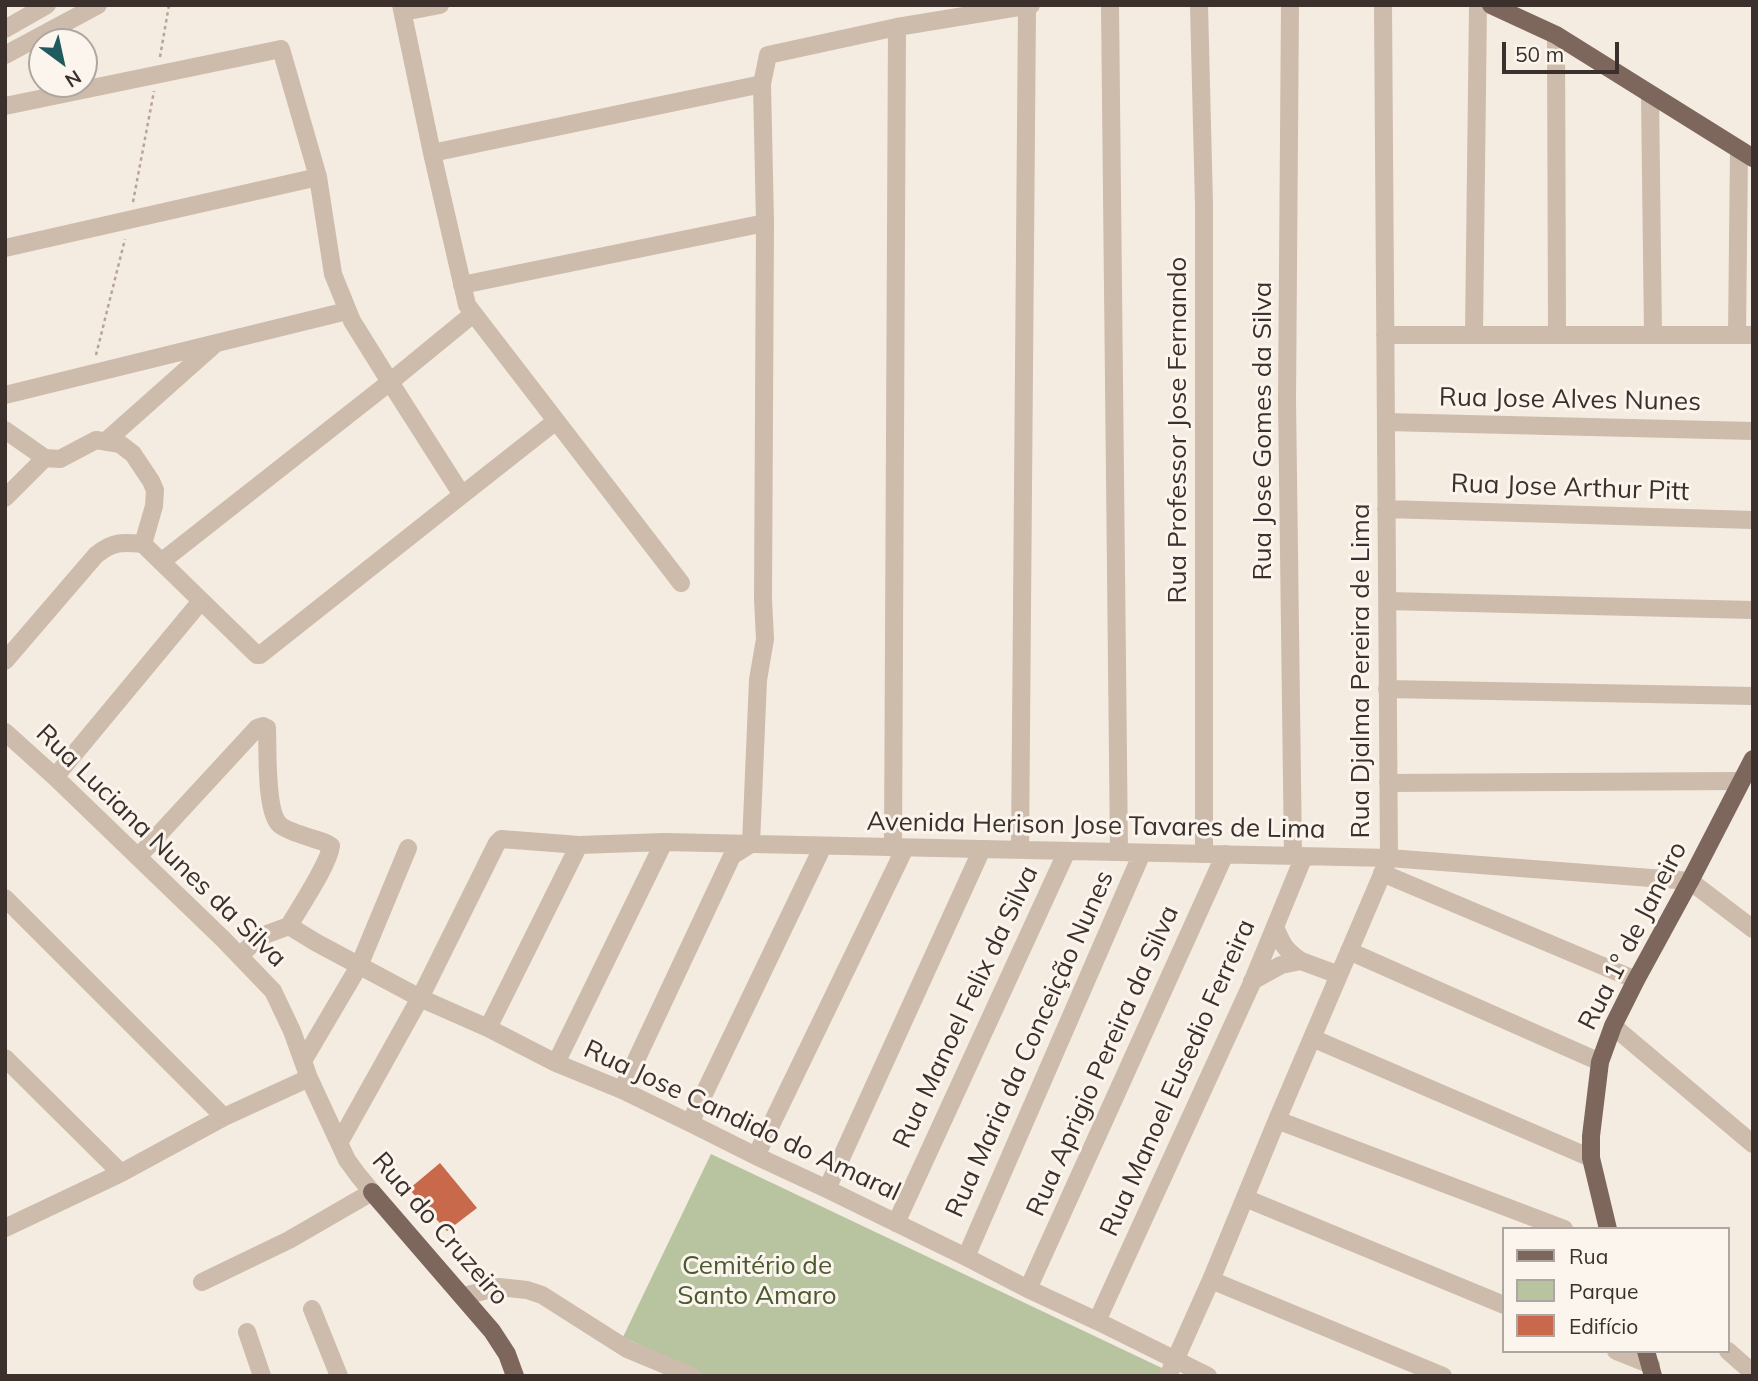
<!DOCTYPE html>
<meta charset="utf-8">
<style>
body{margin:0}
#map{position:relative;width:1758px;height:1381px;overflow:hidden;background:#f4ebe1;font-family:Mulish,sans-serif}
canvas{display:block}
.frame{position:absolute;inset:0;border:7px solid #3b302b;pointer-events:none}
.legend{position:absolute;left:1502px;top:1227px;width:228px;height:126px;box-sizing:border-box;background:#fbf5ee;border:2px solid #aea6a0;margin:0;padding:9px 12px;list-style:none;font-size:21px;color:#3b302b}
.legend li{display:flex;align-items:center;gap:14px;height:35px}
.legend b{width:35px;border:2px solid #aea6a0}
.north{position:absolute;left:28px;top:28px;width:70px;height:70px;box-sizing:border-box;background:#fbf5ee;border:2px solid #aea6a0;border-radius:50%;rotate:147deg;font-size:19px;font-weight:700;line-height:28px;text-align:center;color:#3b302b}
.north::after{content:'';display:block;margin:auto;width:24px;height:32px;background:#1f5a5e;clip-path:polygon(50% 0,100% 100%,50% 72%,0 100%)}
.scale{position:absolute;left:1502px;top:42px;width:117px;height:32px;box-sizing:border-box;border:4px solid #3b302b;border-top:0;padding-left:9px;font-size:21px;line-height:24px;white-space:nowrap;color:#3b302b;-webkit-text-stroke:5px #fbf5ee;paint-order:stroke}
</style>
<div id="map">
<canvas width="1758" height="1381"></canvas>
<div class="frame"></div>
<ul class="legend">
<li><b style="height:9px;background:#7d675c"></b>Rua</li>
<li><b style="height:19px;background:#b8c4a0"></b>Parque</li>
<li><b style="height:19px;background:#c8694b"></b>Edifício</li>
</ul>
<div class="north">N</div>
<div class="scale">50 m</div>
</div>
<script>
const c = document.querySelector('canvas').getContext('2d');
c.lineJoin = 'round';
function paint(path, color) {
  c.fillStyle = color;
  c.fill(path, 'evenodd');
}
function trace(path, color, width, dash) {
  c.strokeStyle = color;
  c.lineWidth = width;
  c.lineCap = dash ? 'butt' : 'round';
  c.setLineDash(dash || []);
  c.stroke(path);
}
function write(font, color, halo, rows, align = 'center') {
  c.font = font + ' Mulish,sans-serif';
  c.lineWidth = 6;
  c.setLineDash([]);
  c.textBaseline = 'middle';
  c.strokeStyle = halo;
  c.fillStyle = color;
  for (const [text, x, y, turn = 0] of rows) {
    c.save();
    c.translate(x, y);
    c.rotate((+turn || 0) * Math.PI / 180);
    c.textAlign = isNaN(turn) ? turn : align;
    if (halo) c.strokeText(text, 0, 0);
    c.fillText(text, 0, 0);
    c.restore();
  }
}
paint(new Path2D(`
 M711 1154 1164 1369 1161 1376H706L623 1337Z`), '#b8c4a0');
paint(new Path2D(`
 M440 1163 477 1208 447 1231 409 1189Z`), '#c8694b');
trace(new Path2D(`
 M160 57 169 5
 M133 202 154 91
 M96 355 125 239`), '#b9a596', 2.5, [3.5, 3.5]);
trace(new Path2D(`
 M401 5 432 153 762 84
 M1110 5 1119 852
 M1199 5 1204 205V854
 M1290 5 1287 400 1293 856
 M403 12 440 5
 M5 29 47 5
 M1556 35 1557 335
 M5 55 98 5
 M1650 94 1653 335
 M5 106 281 49 318 177 333 274 352 321 390 382 161 562
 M432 153 467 305 681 583
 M5 248 318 177
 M462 285 765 223
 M1385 335H1753
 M1474 335 1478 5
 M1737 335 1739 150
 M5 395 347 311
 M1386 422 1753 431
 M5 430 45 458 60 459 96 440 120 444 133 454 151 481 155 490 154 506 143 544 257 655H260L462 495 390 382 473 314
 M106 441 214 345
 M462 495 556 421
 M5 498 45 458
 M1386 509 1753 520
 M1387 601 1753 610
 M5 661 96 555C113 541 122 542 143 544
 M1387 689 1753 696
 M5 732 55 777 223 939 273 991 292 1031 309 1078 347 1160 358 1175 372 1192 289 1240 202 1282
 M55 777 201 601
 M1388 783 1740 781
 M751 844 758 680 765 639 763 599 765 223 762 84 768 55 897 27
 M893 848 897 27 1031 5
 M1020 850 1027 7
 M138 857 257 728 263 726 267 728C268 749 265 812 280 825 288 832 316 839 326 843L331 846C329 864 299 908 289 926
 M1382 873 1636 980
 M5 898 224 1117
 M289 926 317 943 420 998 488 1028 556 1063 622 1090 690 1123 756 1156 827 1189 966 1257 1028 1289 1097 1321 1208 1376
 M1275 927C1282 944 1285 950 1301 961
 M1349 951 1600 1062
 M240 956 259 937 289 926
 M1252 981 1281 965 1301 961 1339 975
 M1613 1026 1753 1144
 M488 1028 579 845
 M1312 1038 1591 1158
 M5 1058 121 1173
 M303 1061 359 966 408 848
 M556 1063 664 842
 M622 1090 732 856 751 844
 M1277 1120 1564 1229
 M690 1123 823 846
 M339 1143 420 998 497 843 501 839 579 845 664 842 1389 858 1690 881 1753 929
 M756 1156 905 848
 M827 1189 982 849
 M1245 1198 1504 1305
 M896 1223 1067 851
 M5 1228 121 1173 224 1117 309 1078
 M966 1257 1142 853
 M1211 1280 1443 1376
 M1028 1289 1225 854
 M464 1296 499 1287 527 1290 542 1295 627 1349 692 1376
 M312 1309 339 1376
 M1097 1321 1251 985 1304 856
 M247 1332 262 1376
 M1616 1351 1651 1365
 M1728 1351 1753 1373
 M1168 1376 1211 1280 1277 1120 1389 858 1383 5`), '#cdbbac', 18);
trace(new Path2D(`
 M1491 5 1556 35 1753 158
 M372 1192 492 1331 507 1354 515 1376
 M1608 1229 1591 1158V1136L1600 1062 1613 1026 1636 980 1690 881 1753 759
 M1646 1351 1653 1376`), '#7d675c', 18);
write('26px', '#3b302b', '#fbf5ee', [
 ["Rua Jose Alves Nunes",1570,400,1],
 ["Rua Professor Jose Fernando",1178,430,-90],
 ["Rua Jose Gomes da Silva",1263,431,-90],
 ["Rua Jose Arthur Pitt",1570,488,2],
 ["Rua Djalma Pereira de Lima",1361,671,-90],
 ["Avenida Herison Jose Tavares de Lima",1096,826,1],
 ["Rua Luciana Nunes da Silva",161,846,44],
 ["Rua 1º de Janeiro",1633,936,-63],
 ["Rua Manoel Felix da Silva",966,1007,-65],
 ["Rua Maria da Conceição Nunes",1030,1044,-66],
 ["Rua Aprigio Pereira da Silva",1103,1061,-66],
 ["Rua Manoel Eusedio Ferreira",1178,1078,-66],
 ["Rua Jose Candido do Amaral",742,1121,25],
 ["Rua do Cruzeiro",440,1229,49]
]);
write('26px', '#4a5a2e', '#fbf5ee', [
 ["Cemitério de",757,1266],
 ["Santo Amaro",757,1296]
]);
</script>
